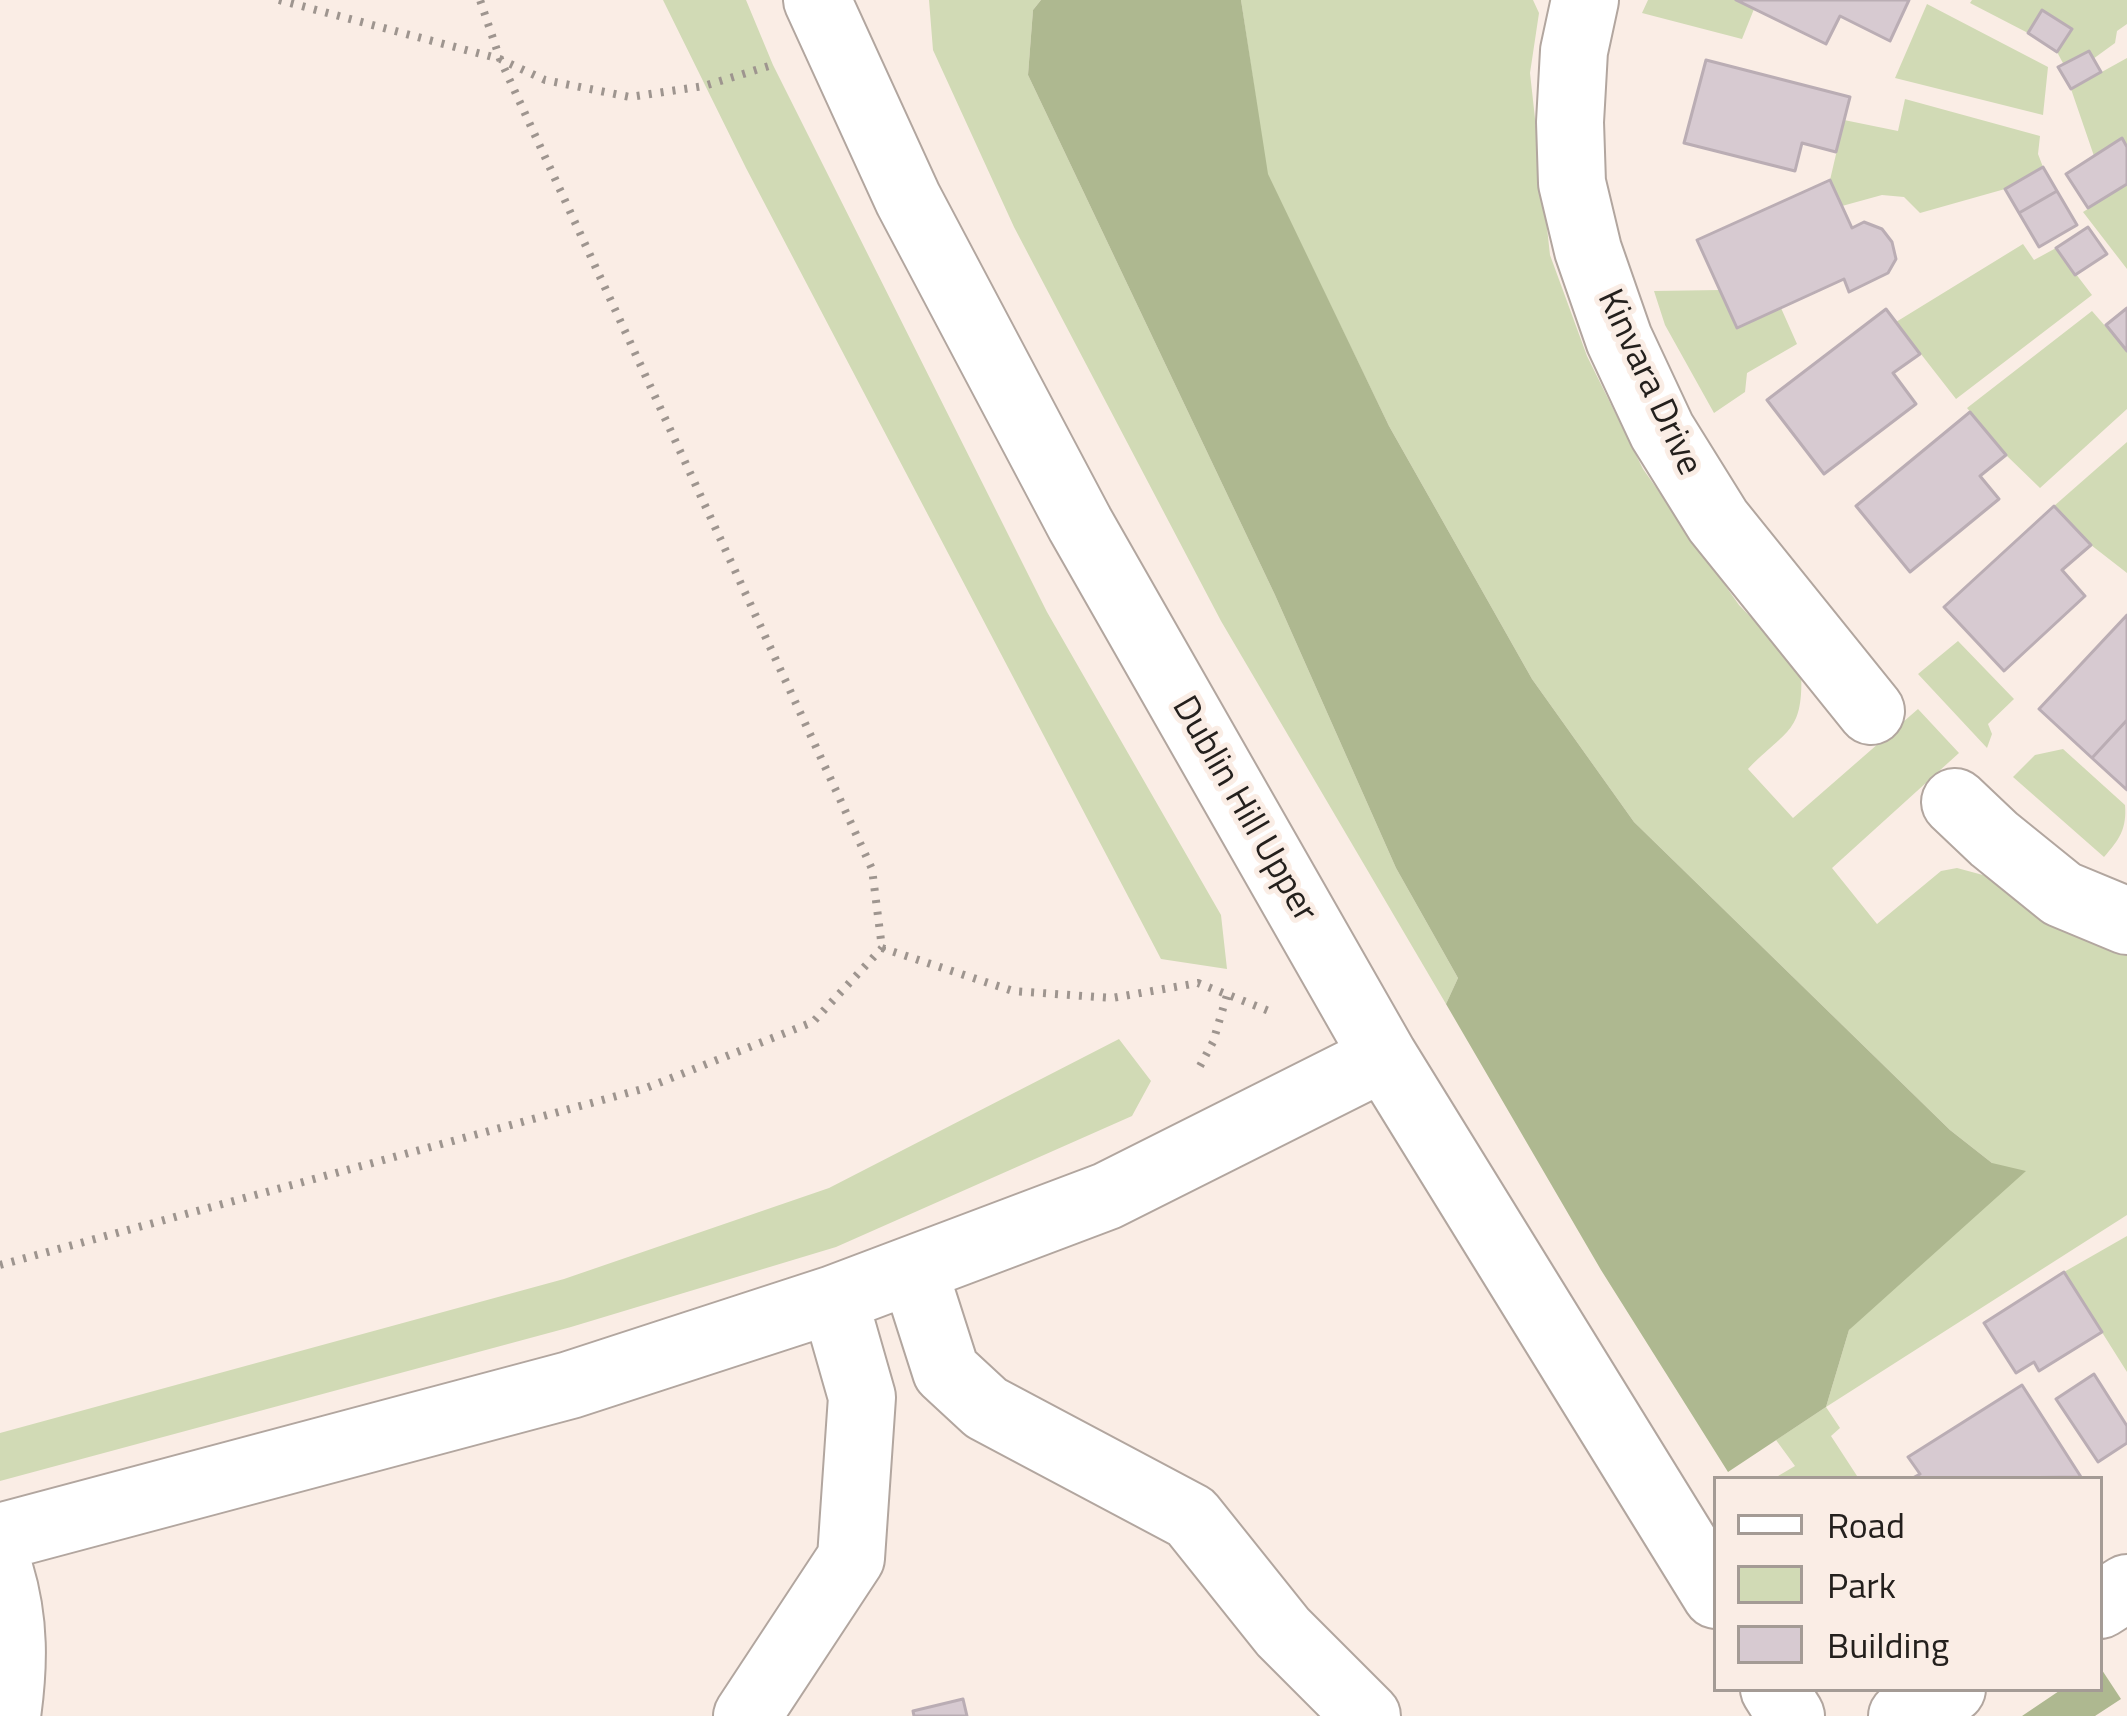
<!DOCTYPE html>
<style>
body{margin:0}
#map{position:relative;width:2127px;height:1716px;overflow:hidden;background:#faede5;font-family:"Titillium Web",sans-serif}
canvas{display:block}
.legend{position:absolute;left:1713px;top:1476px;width:390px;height:216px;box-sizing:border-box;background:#faede5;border:3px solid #a49b95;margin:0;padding:15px 21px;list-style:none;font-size:36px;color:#24201d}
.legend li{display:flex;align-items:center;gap:24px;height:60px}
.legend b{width:60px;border:3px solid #a49b95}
</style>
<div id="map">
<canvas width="2127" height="1716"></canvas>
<ul class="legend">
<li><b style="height:15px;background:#fff"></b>Road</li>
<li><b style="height:33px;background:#d1dab5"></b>Park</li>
<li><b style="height:33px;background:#d7cad1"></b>Building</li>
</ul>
</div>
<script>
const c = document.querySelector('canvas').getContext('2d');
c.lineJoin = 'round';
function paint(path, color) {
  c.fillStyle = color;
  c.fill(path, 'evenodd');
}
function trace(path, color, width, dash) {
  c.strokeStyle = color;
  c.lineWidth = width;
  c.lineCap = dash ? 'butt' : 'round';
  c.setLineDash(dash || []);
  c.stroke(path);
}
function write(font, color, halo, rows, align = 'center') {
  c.font = font + ' "Titillium Web",sans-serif';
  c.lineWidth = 10;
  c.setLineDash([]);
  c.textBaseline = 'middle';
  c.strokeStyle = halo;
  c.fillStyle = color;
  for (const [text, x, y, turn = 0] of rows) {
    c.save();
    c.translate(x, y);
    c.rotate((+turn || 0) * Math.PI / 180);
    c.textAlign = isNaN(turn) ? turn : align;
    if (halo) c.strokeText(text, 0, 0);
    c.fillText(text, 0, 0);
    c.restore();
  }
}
paint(new Path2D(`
 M663 0H746L773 65 1047 612 1221 915 1227 969 1161 959 746 168Z
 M929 0H1041L1033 10 1028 75 1275 595 1396 868 1458 978 1446 1004 1221 621 1014 227 933 50Z
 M1241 0H1533L1539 13 1530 73 1550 255 1587 356 1643 469 1739 605 1801 669C1804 733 1788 728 1748 769L1793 818 1918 709 1959 753 1832 868 1877 924 1941 871 1957 868 1994 878 2068 933 2127 955V1215L1826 1407 1840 1428 1831 1436 1859 1479H1773L1795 1466 1776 1440 1826 1407 1849 1330 1992 1163 1950 1130 1634 822 1532 679 1389 426 1267 174Z
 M1648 0H1736L1754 9 1742 39 1642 13Z
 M1972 0H2127V24L2117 31 2115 43 2093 59 2088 51 2064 65 2057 52 2071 30 2042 11 2028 33 1970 3Z
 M1927 4 2048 67 2043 115 1895 78Z
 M2127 58V147L2121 138 2094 156 2071 89Z
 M1905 99 2040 136 2038 154 2043 167 2005 189 1920 213 1904 197 1882 195 1842 206 1830 180 1844 120 1898 131Z
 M2127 184V269L2083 212Z
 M2023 244 2034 260 2056 248 2092 295 1956 399 1896 322Z
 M1720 290 1781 308 1797 344 1747 373 1745 392 1714 413 1665 325 1654 291Z
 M2092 311 2127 351V409L2040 488 2006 455 1967 408Z
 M2127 442V573L2091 545 2054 506Z
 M1958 641 2014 699 1988 724 1992 734 1987 748 1918 674Z
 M2063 749 2125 805C2127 829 2119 840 2104 857L2013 777 2035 755Z
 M1119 1039 1151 1081 1132 1116 836 1247 571 1327 0 1481V1433L564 1279 829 1188Z
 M2127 1236V1372L2064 1272Z`), '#d1dab5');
paint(new Path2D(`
 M1041 0H1241L1268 174 1389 426 1532 679 1634 822 1950 1130 1992 1163 2026 1171 1849 1330 1826 1407 1728 1472 1601 1270 1446 1004 1458 978 1396 868 1275 595 1028 75 1033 10Z
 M2100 1667 2121 1699 2095 1716H2022L2062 1689H2100Z`), '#aeb890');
const building = new Path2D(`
 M1736 0H1909L1890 41 1840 16 1826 44Z
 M2042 10 2072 29 2057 52 2028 33Z
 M2089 51 2101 72 2071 89 2058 67Z
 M1706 60 1850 97 1836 152 1802 143 1795 171 1684 143Z
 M2122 138 2127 147V184L2088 208 2066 174Z
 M2043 167 2057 191 2019 213 2005 189Z
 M1830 180 1852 228 1864 222 1882 229 1892 242 1896 259 1888 273 1849 292 1844 279 1737 328 1697 240Z
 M2057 191 2077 225 2039 247 2019 213Z
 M2088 227 2107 254 2075 275 2056 248Z
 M2127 308V351L2106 325Z
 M1886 309 1920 354 1893 373 1916 404 1824 474 1767 400Z
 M1970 412 2006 455 1980 476 1999 499 1910 572 1856 506Z
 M2054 506 2091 545 2062 570 2085 596 2004 671 1944 607Z
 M2127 615V720L2092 758 2039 709Z
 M2127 720V790L2092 758Z
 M2064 1272 2102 1332 2039 1371 2034 1362 2016 1373 1984 1323Z
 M2094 1374 2127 1426V1443L2098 1462 2056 1399Z
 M2022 1385 2081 1477 1911 1479 1920 1474 1908 1457Z
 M963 1699 967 1716H914L913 1711Z`);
paint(building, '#d7cad1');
trace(building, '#baadb4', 3);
const minor = new Path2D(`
 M817 0 908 199 1080 524 1384 1057 1716 1595
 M1585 0 1574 51 1570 122 1572 183 1588 250 1619 339 1662 431 1718 521 1871 711
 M1955 802 1994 839 2062 894 2127 921
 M914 1271 946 1371 986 1408 1191 1517 1283 1632 1367 1716
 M0 1537 570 1385 834 1299 1107 1196 1384 1057
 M0 1572C15 1621 14 1666 7 1716
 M2100 1605 2127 1588
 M1774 1689 1791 1716
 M747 1716 851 1558 862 1397 834 1299
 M1902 1716 1952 1689`);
trace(minor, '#b2a69f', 70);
trace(new Path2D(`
 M279 0 500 59 545 80 630 97 704 86 769 66
 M882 948 1013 991 1112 998 1198 983 1269 1011
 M1200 1066 1213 1042 1227 995
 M0 1265 646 1088 813 1022 882 948 872 869 500 59 480 0`), '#9e958f', 8, [3, 9]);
trace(minor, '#fff', 66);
write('36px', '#24201d', '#faede5', [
 ["Kinvara Drive",1648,383,65],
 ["Dublin Hill Upper",1243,810,60]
]);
</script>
